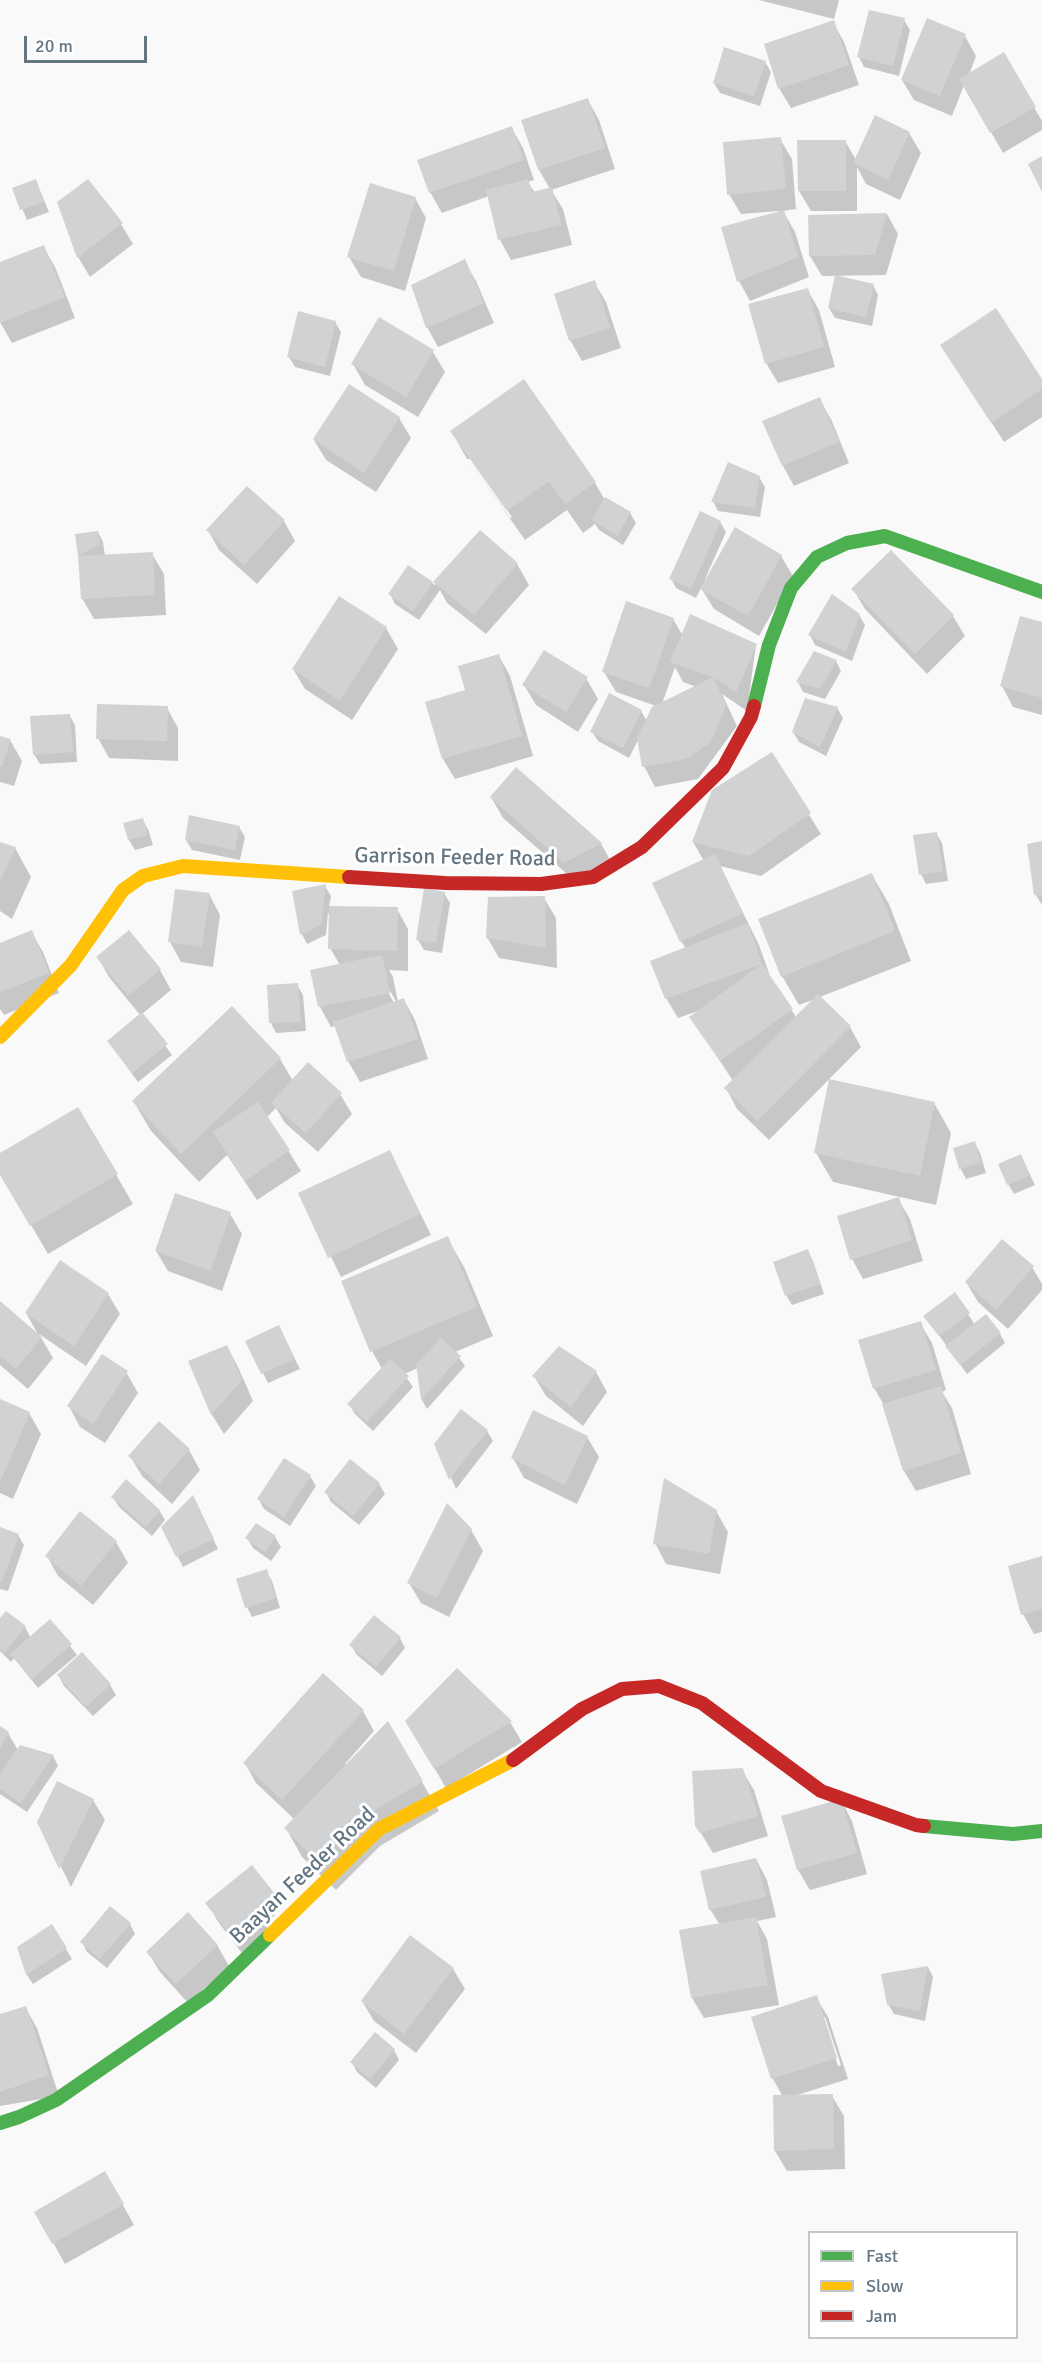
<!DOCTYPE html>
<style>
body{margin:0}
#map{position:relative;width:1042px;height:2363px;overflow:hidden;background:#f9f9f9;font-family:Signika,sans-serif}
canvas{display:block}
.legend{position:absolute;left:808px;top:2231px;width:210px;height:108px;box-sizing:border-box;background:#fff;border:2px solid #c1c8cd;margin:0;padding:8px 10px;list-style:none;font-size:18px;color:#657683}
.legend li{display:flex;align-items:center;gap:12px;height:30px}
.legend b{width:30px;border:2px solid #c1c8cd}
.scale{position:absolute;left:24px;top:36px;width:123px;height:27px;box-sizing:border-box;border:3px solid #657683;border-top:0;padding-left:8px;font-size:18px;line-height:21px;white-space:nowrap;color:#657683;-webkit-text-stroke:4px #fff;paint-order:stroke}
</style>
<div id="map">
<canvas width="1042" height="2363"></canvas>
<ul class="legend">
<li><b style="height:8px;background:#4caf50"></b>Fast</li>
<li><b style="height:8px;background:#ffc107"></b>Slow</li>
<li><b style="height:8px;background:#c62828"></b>Jam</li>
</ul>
<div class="scale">20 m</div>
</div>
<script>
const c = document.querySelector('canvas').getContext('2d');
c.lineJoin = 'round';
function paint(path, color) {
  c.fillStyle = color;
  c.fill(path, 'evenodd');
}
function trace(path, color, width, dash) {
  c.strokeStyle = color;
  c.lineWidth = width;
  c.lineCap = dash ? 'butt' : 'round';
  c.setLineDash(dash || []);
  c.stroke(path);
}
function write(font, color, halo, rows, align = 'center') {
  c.font = font + ' Signika,sans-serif';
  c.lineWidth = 6;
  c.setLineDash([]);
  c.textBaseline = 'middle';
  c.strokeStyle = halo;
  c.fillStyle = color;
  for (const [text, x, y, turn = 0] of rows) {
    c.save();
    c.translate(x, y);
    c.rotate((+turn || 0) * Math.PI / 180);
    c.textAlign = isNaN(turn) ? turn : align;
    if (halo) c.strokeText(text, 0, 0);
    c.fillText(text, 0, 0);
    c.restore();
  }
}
paint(new Path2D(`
 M759 0H839L834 19Z
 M904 20 910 30 899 76 864 67 859 57Z
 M833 22 844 42 859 85 791 108 779 88Z
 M965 36 976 56 969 75 1003 55 1042 121V130L1003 153 964 85 952 116 914 100 902 80Z
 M765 62 771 72 760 106 720 93 714 83Z
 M588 100 599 120 615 169 551 190 563 209 572 245 511 260 500 240 489 196 442 213 430 192 511 127 523 148 534 180 528 182 535 193 550 189 539 170Z
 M909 133 921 153 900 200 866 184 857 167V211H811L799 191 845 141 856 160Z
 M780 139 792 159 796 209 783 211 795 232 809 277 750 301 739 281 779 211 741 214 729 194Z
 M36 181 49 212 27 220 14 189Z
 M415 198 426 218 405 291 361 277 349 257Z
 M59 203 121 224 133 244 90 277 78 257Z
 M887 214 898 234 886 275 822 276 810 256 809 217Z
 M43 246 55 267 75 318 12 343 0 322V264Z
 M464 261 476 281 494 323 438 347 427 327Z
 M594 282 606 302 621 348 582 361 570 340Z
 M873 285 878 295 872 326 835 318 829 308Z
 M807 289 819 310 835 367 778 383 766 363Z
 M380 319 433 352 445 372 418 417 365 385 353 364Z
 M335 322 341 332 330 376 295 367 289 357Z
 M942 346 1042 382V417L1004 442Z
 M819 399 831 419 849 463 794 486 783 466Z
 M399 418 411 438 376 492 326 460 314 440Z
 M452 432 595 483 605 500 630 513 636 523 623 545 599 530 595 524 583 533 567 510 525 540 468 459 510 518 512 517 471 459H467Z
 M759 477 765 487 760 517 718 511 713 501Z
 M284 521 295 541 257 584 219 550 208 530Z
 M720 522 726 532 705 579 781 556 793 576 759 636 714 609 701 588 696 598 676 588 671 578Z
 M98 532 103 542 105 556 152 554 164 574 166 615 94 619 82 598 77 535Z
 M481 532 517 564 529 585 486 634 447 603 440 590 419 620 395 604 390 594 409 567 435 585Z
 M891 552 953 616 965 636 927 674 865 609 853 589Z
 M339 598 386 628 398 649 352 720 305 689 293 669Z
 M859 615 865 625 852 661 815 645 810 635Z
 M673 619 683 636 756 645 747 711 722 694 737 726 698 779 655 787 644 766 639 738 629 758 598 741 592 731 641 711 647 721 656 706 616 692 604 672ZM675 667 683 682 697 687 662 704Z
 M1042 624V715L1013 707 1002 686Z
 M499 656 510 676 533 756 455 779 443 759 467 691Z
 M836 661 841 671 825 699 803 692 798 682Z
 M586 678 598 699 578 732 536 705 524 685Z
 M167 708 178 728V761L109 758 98 738Z
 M837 708 843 718 826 756 799 742 793 732Z
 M69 715 75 725 77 762 40 764 34 754Z
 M0 737 10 740 22 761 14 786 0 782Z
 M771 754 821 834 761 876 720 866 759 945 771 979 796 1017 815 999 799 1005 782 976 872 875 889 904 911 961 820 997 850 1027 861 1047 769 1140 737 1109 726 1088 733 1081 691 1017 698 1011 678 1018 666 998 686 949 681 941 704 861 693 842Z
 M516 769 601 844 612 863 576 882 503 818 491 797Z
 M142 819 148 829 153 845 135 850 129 840 125 824Z
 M239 827 245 837 240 860 192 850 186 840Z
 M936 833 942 843 948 881 926 884 921 874Z
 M1042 842V905L1036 895Z
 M0 843 15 848 31 877 12 919 0 911Z
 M325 886 331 896 329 907 397 909 408 929V971L389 970 393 977 398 1002 404 1000 415 1020 428 1059 360 1082 348 1061 336 1026 331 1027 320 1007 340 965 330 948 331 914 328 913 326 935 307 944 302 934ZM387 986 397 1003H394L385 987Z
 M444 893 450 903 442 953 424 950 418 940Z
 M209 894 220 915 213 967 181 962 170 942Z
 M544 898 556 918 557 968 499 958 487 937Z
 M31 932 43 952 59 993 4 1015 0 1009V944Z
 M98 957 160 970 171 990 142 1014 172 1055 138 1082 108 1041 140 1015 109 977Z
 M297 985 303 995 306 1031 276 1033 271 1023Z
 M280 1059 293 1081 340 1094 352 1114 318 1152 285 1123 276 1108 267 1117 301 1171 257 1200 227 1155 199 1182 151 1131 134 1102Z
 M934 1103 951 1133 936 1205 833 1182 816 1153Z
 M78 1109 133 1204 48 1254 0 1172V1155Z
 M975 1143 980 1153 986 1173 966 1179 961 1169 955 1149Z
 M390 1152 431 1235 341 1277 300 1194Z
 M1021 1156 1035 1185 1014 1194 1008 1184Z
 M898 1199 910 1219 923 1261 863 1279 852 1259Z
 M230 1214 242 1234 222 1291 168 1271 156 1251Z
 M447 1238 464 1267 493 1336 455 1352 465 1366 427 1409 422 1400 418 1368 404 1374 413 1387 373 1431 355 1414 349 1404 382 1369 372 1351Z
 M808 1251 813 1261 824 1294 792 1305 786 1295Z
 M1032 1267 1042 1284V1290L1008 1329 978 1302 966 1282Z
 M108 1294 120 1314 86 1366 39 1334 53 1358 28 1389 0 1365V1303L39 1336 26 1313Z
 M955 1294 975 1325 1000 1334 1005 1343 967 1374 925 1316Z
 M920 1323 932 1343 946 1390 942 1392 952 1408 971 1474 916 1491 904 1471 884 1405 874 1388Z
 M284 1337 300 1369 268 1383 247 1341Z
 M227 1346 238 1367 253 1401 224 1434 212 1415 190 1362Z
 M126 1372 138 1393 105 1443 80 1427 69 1406Z
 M596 1372 607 1392 583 1426 546 1396 534 1376Z
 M0 1400 29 1413 41 1434 13 1499 0 1493Z
 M487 1431 493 1441 456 1489 436 1444Z
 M587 1437 599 1457 577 1504 524 1478 513 1458Z
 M189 1450 200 1470 172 1504 142 1476 130 1456Z
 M310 1476 316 1486 290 1526 264 1509 259 1500Z
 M379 1484 385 1494 359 1525 331 1502 326 1492Z
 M113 1497 159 1510 165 1520 152 1536 119 1507Z
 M198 1507 218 1549 183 1567 163 1527Z
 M716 1511 728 1532 720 1574 666 1564 655 1543Z
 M81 1514 116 1542 128 1563 93 1605 58 1576 47 1556Z
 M0 1529 18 1535 24 1545 8 1591 0 1589Z
 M471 1530 483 1551 449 1617 421 1603 409 1583Z
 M275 1537 281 1547 271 1561 253 1548 247 1538Z
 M1042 1558V1632L1034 1634 1023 1614Z
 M266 1571 272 1581 280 1608 252 1617 247 1607Z
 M7 1613 25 1627 31 1638 50 1621 77 1655 38 1688 14 1658 11 1662 0 1651V1621Z
 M400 1638 405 1648 382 1676 357 1655 351 1645Z
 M457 1670 510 1722 522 1742 446 1788 407 1721Z
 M59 1676 110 1685 116 1695 93 1716 64 1686Z
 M363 1711 374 1731 345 1764 347 1765 388 1724 439 1811 380 1846 336 1890 302 1857 286 1828 294 1819 256 1783 245 1763Z
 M0 1728 8 1733 18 1750 53 1756 58 1766 27 1812 0 1794Z
 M742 1770 754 1790 768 1836 713 1853 696 1825Z
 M93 1800 105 1820 71 1887 39 1822Z
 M841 1800 852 1821 867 1874 810 1890 798 1870Z
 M756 1859 767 1880 776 1917 757 1921 767 1939 779 2005 704 2018 692 1998 720 1925 710 1909Z
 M207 1903 281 1904 248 1961 219 1923Z
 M130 1924 135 1934 107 1968 87 1952 82 1942Z
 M52 1926 72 1959 33 1984 27 1975 18 1948Z
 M217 1945 229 1966 188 2003 160 1972 148 1952Z
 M928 1967 933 1977 925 2021 894 2014 888 2004Z
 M453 1969 465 1989 416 2053 374 2021 362 2001Z
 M816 1997 828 2017 848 2079 794 2096H832L844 2116 845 2169 787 2171 775 2151 783 2097 773 2079 753 2018ZM822 2017H825L841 2065 838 2066Z
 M25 2007 37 2028 59 2096 0 2106V2016Z
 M394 2050 399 2060 376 2088 357 2072 352 2062Z
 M105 2173 134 2225 65 2264 36 2212Z`), '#0003');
paint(new Path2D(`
 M869 10 905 18 893 66 857 57Z
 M927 18 966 34 940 96 901 80Z
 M834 20 849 65 778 89 764 44Z
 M724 47 766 61 754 96 713 83Z
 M1004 52 1036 107 990 133 959 79Z
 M588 98 605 148 538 170 521 120Z
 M875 115 910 132 888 180 853 163Z
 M512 126 524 160 429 193 417 160Z
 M781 137 786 189 727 195 723 142Z
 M797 140H846V191H798Z
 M1042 156V192L1028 164Z
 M36 179 44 202 20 210 12 188Z
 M88 179 123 223 77 258 57 202Z
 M528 179 532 192 552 187 561 225 498 240 486 190Z
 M370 183 416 197 394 271 347 257Z
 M784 210 798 257 737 282 721 227Z
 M887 213 875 255 809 256 808 215Z
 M44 245 65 297 0 323V262Z
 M465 259 484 303 426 328 411 285Z
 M835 275 874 284 866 317 828 308Z
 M595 280 610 328 569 341 554 294Z
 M808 288 824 347 765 364 748 304Z
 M996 308 1042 379V389L991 423 940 345Z
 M298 311 336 321 325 367 287 357Z
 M379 317 434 350 406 397 351 364Z
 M524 379 596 482 565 504 549 481 507 511 450 431Z
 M349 384 400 417 364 473 313 439Z
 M820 397 839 442 782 466 762 421Z
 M728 462 760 476 755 508 711 502Z
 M247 486 285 520 244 565 206 530Z
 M605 497 631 512 617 536 592 520Z
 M700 511 721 521 691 589 669 579Z
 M735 527 782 555 748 616 700 589Z
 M480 530 518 563 474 615 433 582Z
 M98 531 100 544 78 556 75 534Z
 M891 550 954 615 915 654 851 589Z
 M153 552 155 595 81 599 78 556Z
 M408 565 433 582 413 611 388 594Z
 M832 594 860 614 846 652 808 635Z
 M339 596 387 627 340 701 292 669Z
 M626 601 674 618 649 688 602 672Z
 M690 614 757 644 736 692 713 677 670 662Z
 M1020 616 1042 622V698L1000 686Z
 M544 650 588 677 566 712 522 685Z
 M814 651 837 660 820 689 796 682Z
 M499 654 522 736 442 759 425 702 465 690 458 666Z
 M713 677 726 705 711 742 686 759 642 767 637 738 652 707Z
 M609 693 642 710 623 748 590 732Z
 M805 698 838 707 820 747 792 732Z
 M97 704 168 706 167 741 96 739Z
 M70 714 73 752 33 755 30 716Z
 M0 736 11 739 2 767 0 766Z
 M772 752 811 813 749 856 692 842 712 790Z
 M516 767 602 843 564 863 490 797Z
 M189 815 240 826 235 850 185 840Z
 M143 818 148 835 128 840 123 823Z
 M937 832 943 871 919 875 913 835Z
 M1042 841V896L1034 895 1027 844Z
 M0 842 16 847 0 881Z
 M715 854 743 913 680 942 652 883Z
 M872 873 895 931 781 977 758 919Z
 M326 884 321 925 300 935 292 891Z
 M424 888 445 892 436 943 416 940Z
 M175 889 210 893 202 947 168 942Z
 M545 896 546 948 486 938 488 897Z
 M329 906 398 907 397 951 328 949Z
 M748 923 762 964 665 999 650 961Z
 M32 930 49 973 0 992V943Z
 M129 930 161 969 128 996 96 957Z
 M382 955 390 993 318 1007 310 970Z
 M762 964 793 1009 720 1061 689 1017Z
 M298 983 301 1022 269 1023 267 985Z
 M818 994 851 1026 757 1121 724 1088Z
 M404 998 418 1039 347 1062 333 1022Z
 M232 1006 281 1058 181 1154 132 1101Z
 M142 1012 168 1044 132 1073 107 1041Z
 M308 1062 342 1093 306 1133 271 1103Z
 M829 1079 935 1102 920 1176 814 1153Z
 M258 1102 290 1150 245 1181 213 1132Z
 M78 1107 118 1174 30 1226 0 1175V1153Z
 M975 1141 981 1163 959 1169 953 1148Z
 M390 1150 420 1214 328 1258 298 1193Z
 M1021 1154 1030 1175 1007 1185 998 1164Z
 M175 1193 231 1212 211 1271 155 1251Z
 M899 1197 912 1240 850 1260 837 1216Z
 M448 1236 477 1307 370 1352 341 1281Z
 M1002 1239 1034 1266 996 1310 965 1282Z
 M808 1249 820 1284 785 1296 773 1262Z
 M60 1260 109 1293 74 1346 25 1313Z
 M955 1292 970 1313 939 1336 923 1316Z
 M0 1301 42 1337 16 1369 0 1356Z
 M986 1314 1001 1333 960 1365 945 1346Z
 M921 1321 936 1370 873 1389 858 1340Z
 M279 1325 295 1359 261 1374 245 1341Z
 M441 1338 461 1356 421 1400 416 1364Z
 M227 1345 242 1380 211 1415 188 1361Z
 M559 1346 597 1371 571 1407 532 1376Z
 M102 1354 128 1371 93 1424 67 1406Z
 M390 1359 409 1376 367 1422 347 1404Z
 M941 1386 961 1453 903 1471 882 1404Z
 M0 1399 30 1412 0 1482Z
 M461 1409 488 1430 449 1480 434 1444Z
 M533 1410 588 1436 565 1485 511 1458Z
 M159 1421 190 1449 159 1484 128 1456Z
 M284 1458 311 1475 284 1517 257 1499Z
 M350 1459 380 1483 353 1516 324 1492Z
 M664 1478 717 1510 709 1554 653 1544Z
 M126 1479 160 1510 146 1527 111 1497Z
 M193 1495 214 1539 176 1557 161 1527Z
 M447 1503 472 1529 437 1598 407 1583Z
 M80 1511 117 1541 81 1586 45 1556Z
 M256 1523 276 1536 265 1552 245 1538Z
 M0 1527 19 1534 2 1582H0Z
 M1042 1556V1609L1021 1615 1008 1566Z
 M267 1569 275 1598 245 1608 236 1579Z
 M6 1611 26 1626 4 1653 0 1649V1618Z
 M374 1615 401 1637 376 1667 349 1645Z
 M50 1619 72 1644 32 1679 10 1654Z
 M82 1652 111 1684 86 1707 57 1675Z
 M457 1668 512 1721 434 1769 405 1721Z
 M323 1673 364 1710 282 1800 243 1763Z
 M388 1721 423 1781 363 1817 318 1862 284 1828Z
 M0 1726 9 1732 0 1748Z
 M20 1745 54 1755 21 1803 0 1789V1774Z
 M743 1768 758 1816 700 1833 695 1826 692 1771Z
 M57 1781 94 1799 59 1869 37 1822Z
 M841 1799 857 1853 797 1870 781 1816Z
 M756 1858 766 1897 709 1910 700 1871Z
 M252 1865 283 1904 236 1942 205 1903Z
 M110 1906 131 1923 100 1959 80 1942Z
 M188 1912 218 1945 176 1984 146 1952Z
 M756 1917 768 1985 691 1998 679 1930Z
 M52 1924 67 1948 26 1975 17 1947Z
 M410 1935 454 1968 404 2034 361 2001Z
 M928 1966 920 2011 887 2005 881 1974Z
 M817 1995 837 2058 771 2079 751 2017Z
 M26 2006 49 2075 0 2092V2014Z
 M375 2032 395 2049 370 2079 350 2062Z
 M833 2094 834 2149 774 2151 773 2095Z
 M105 2171 124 2204 52 2244 34 2212Z`), '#d0d2d3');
trace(new Path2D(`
 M754 706 769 645 791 588 817 557 847 543 885 536 1042 592
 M924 1826 1013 1834 1042 1831
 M0 2123 19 2117 56 2100 208 1995 270 1935`), '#4caf50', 14);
trace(new Path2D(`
 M0 1037 71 965 123 890 143 876 183 866 349 877
 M270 1935 379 1829 513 1760`), '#ffc107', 14);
trace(new Path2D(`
 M349 877 445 883 541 884 593 877 642 847 723 768 751 717 754 706
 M513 1760 582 1709 622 1689 659 1686 702 1703 821 1791 916 1825 924 1826`), '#c62828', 14);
write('22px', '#657683', '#fff', [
 ["Garrison Feeder Road",455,858,1],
 ["Baayan Feeder Road",303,1876,-43]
]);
</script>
